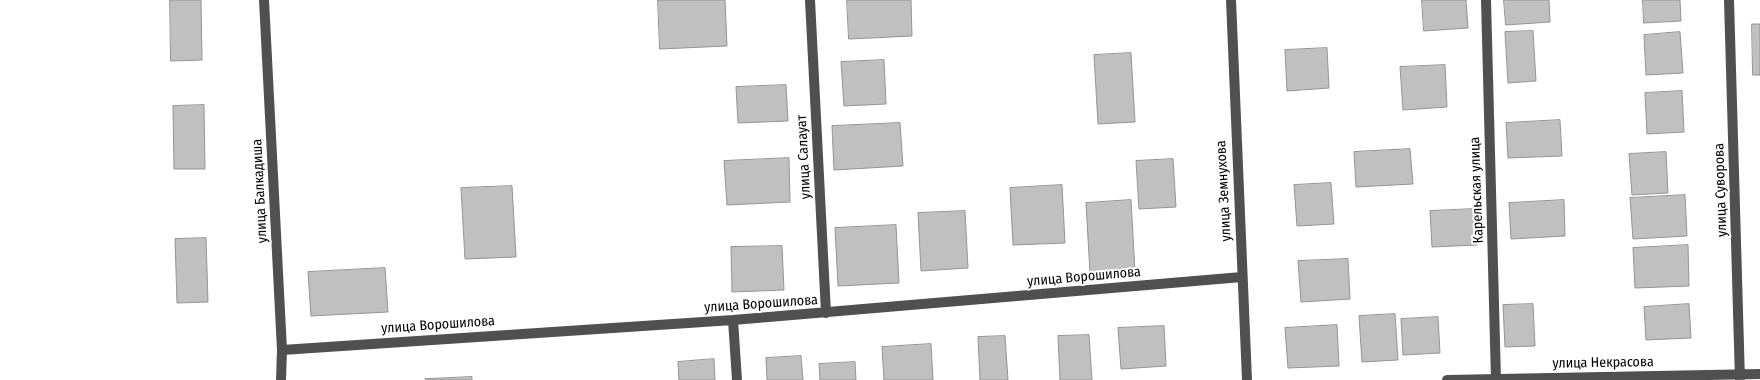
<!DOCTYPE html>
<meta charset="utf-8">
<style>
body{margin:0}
canvas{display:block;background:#fff}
</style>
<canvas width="1760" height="380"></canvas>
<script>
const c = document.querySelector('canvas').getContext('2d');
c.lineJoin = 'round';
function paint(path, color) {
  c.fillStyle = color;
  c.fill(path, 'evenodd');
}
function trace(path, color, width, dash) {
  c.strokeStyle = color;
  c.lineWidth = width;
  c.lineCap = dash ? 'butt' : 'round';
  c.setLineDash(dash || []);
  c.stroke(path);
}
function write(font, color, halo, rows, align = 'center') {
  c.font = font + ' "Fira Sans Condensed",sans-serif';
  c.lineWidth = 4;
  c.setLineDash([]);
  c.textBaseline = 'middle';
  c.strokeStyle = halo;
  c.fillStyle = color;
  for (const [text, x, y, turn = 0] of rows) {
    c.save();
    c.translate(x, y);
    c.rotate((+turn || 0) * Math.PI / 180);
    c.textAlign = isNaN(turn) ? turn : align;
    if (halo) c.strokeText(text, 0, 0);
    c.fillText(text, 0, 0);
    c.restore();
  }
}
const building = new Path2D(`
 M170 0H201L202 60 171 61Z
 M658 0H725L727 46 660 49Z
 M847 0H911L912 36 849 39Z
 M1422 0H1466L1468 28 1424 31Z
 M1504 0H1549L1550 22 1506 25Z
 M1643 0H1680L1681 21 1644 23Z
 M1752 24H1760V75H1753Z
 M1533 31 1536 81 1508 83 1505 32Z
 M1680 32 1683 73 1646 75 1644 35Z
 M1327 48 1329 88 1287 91 1285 50Z
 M1131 53 1135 122 1098 124 1094 55Z
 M884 60 886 104 844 106 841 62Z
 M1445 65 1447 107 1403 110 1400 67Z
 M786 85 788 121 738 123 736 87Z
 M1682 91 1684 132 1647 134 1645 93Z
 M204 105 205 169H174L173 106Z
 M1560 120 1562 156 1508 158 1506 123Z
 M900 123 903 166 834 170 832 126Z
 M1410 149 1413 184 1356 187 1354 152Z
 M1666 152 1668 193 1632 195 1629 154Z
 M789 158 790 202 727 205 724 161Z
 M1173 159 1176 207 1139 209 1136 161Z
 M1331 183 1334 224 1297 226 1294 185Z
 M1062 185 1065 243 1013 245 1010 188Z
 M512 186 516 257 465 259 461 188Z
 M1685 195 1687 236 1633 239 1630 198Z
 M1131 200 1135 271 1090 273 1086 203Z
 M1564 200 1565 236 1511 239 1509 203Z
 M1474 209 1477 245 1432 247 1430 211Z
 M965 211 968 268 921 271 918 213Z
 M896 225 899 283 838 286 835 228Z
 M206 238 208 302 177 303 175 239Z
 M1688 245 1689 286 1635 288 1633 248Z
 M782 246 784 290 732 292 731 247Z
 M1348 259 1350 299 1301 302 1298 261Z
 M385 268 388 312 311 316 308 272Z
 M1533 304 1535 346 1505 347 1503 305Z
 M1689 304 1691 338 1646 340 1644 307Z
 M1395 314 1398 360 1362 362 1359 316Z
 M1438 317 1440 353 1403 355 1401 319Z
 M1337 325 1339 366 1288 368 1285 328Z
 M1164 326 1166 366 1121 369 1118 328Z
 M1089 335 1092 380H1060L1058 336Z
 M1005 336 1008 380H980L978 337Z
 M931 344 933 380H884L882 347Z
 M801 356 803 380H767L766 358Z
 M714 359 715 380H679L678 362Z
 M855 362 856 380H820L819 364Z
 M472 377V380H426L425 379Z`);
paint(building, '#c0c0c0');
trace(building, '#949494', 1);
trace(new Path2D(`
 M264 0 282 350 281 380
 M810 0 826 313
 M1231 0 1247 380
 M1486 0 1496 380
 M1729 0 1740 380
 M733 320 737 380
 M282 350 733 320 1242 277
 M1447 380 1760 374`), '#505050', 10);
write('14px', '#000', '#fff', [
 ["улица Салауат",804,157,-93],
 ["Карельская улица",1477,190,-92],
 ["улица Суворова",1721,190,-92],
 ["улица Балкадиша",260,191,-93],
 ["улица Земнухова",1224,191,-93],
 ["улица Ворошилова",1084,277,-5],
 ["улица Ворошилова",761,304,-4],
 ["улица Ворошилова",438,325,-4],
 ["улица Некрасова",1603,363,-1]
]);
</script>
